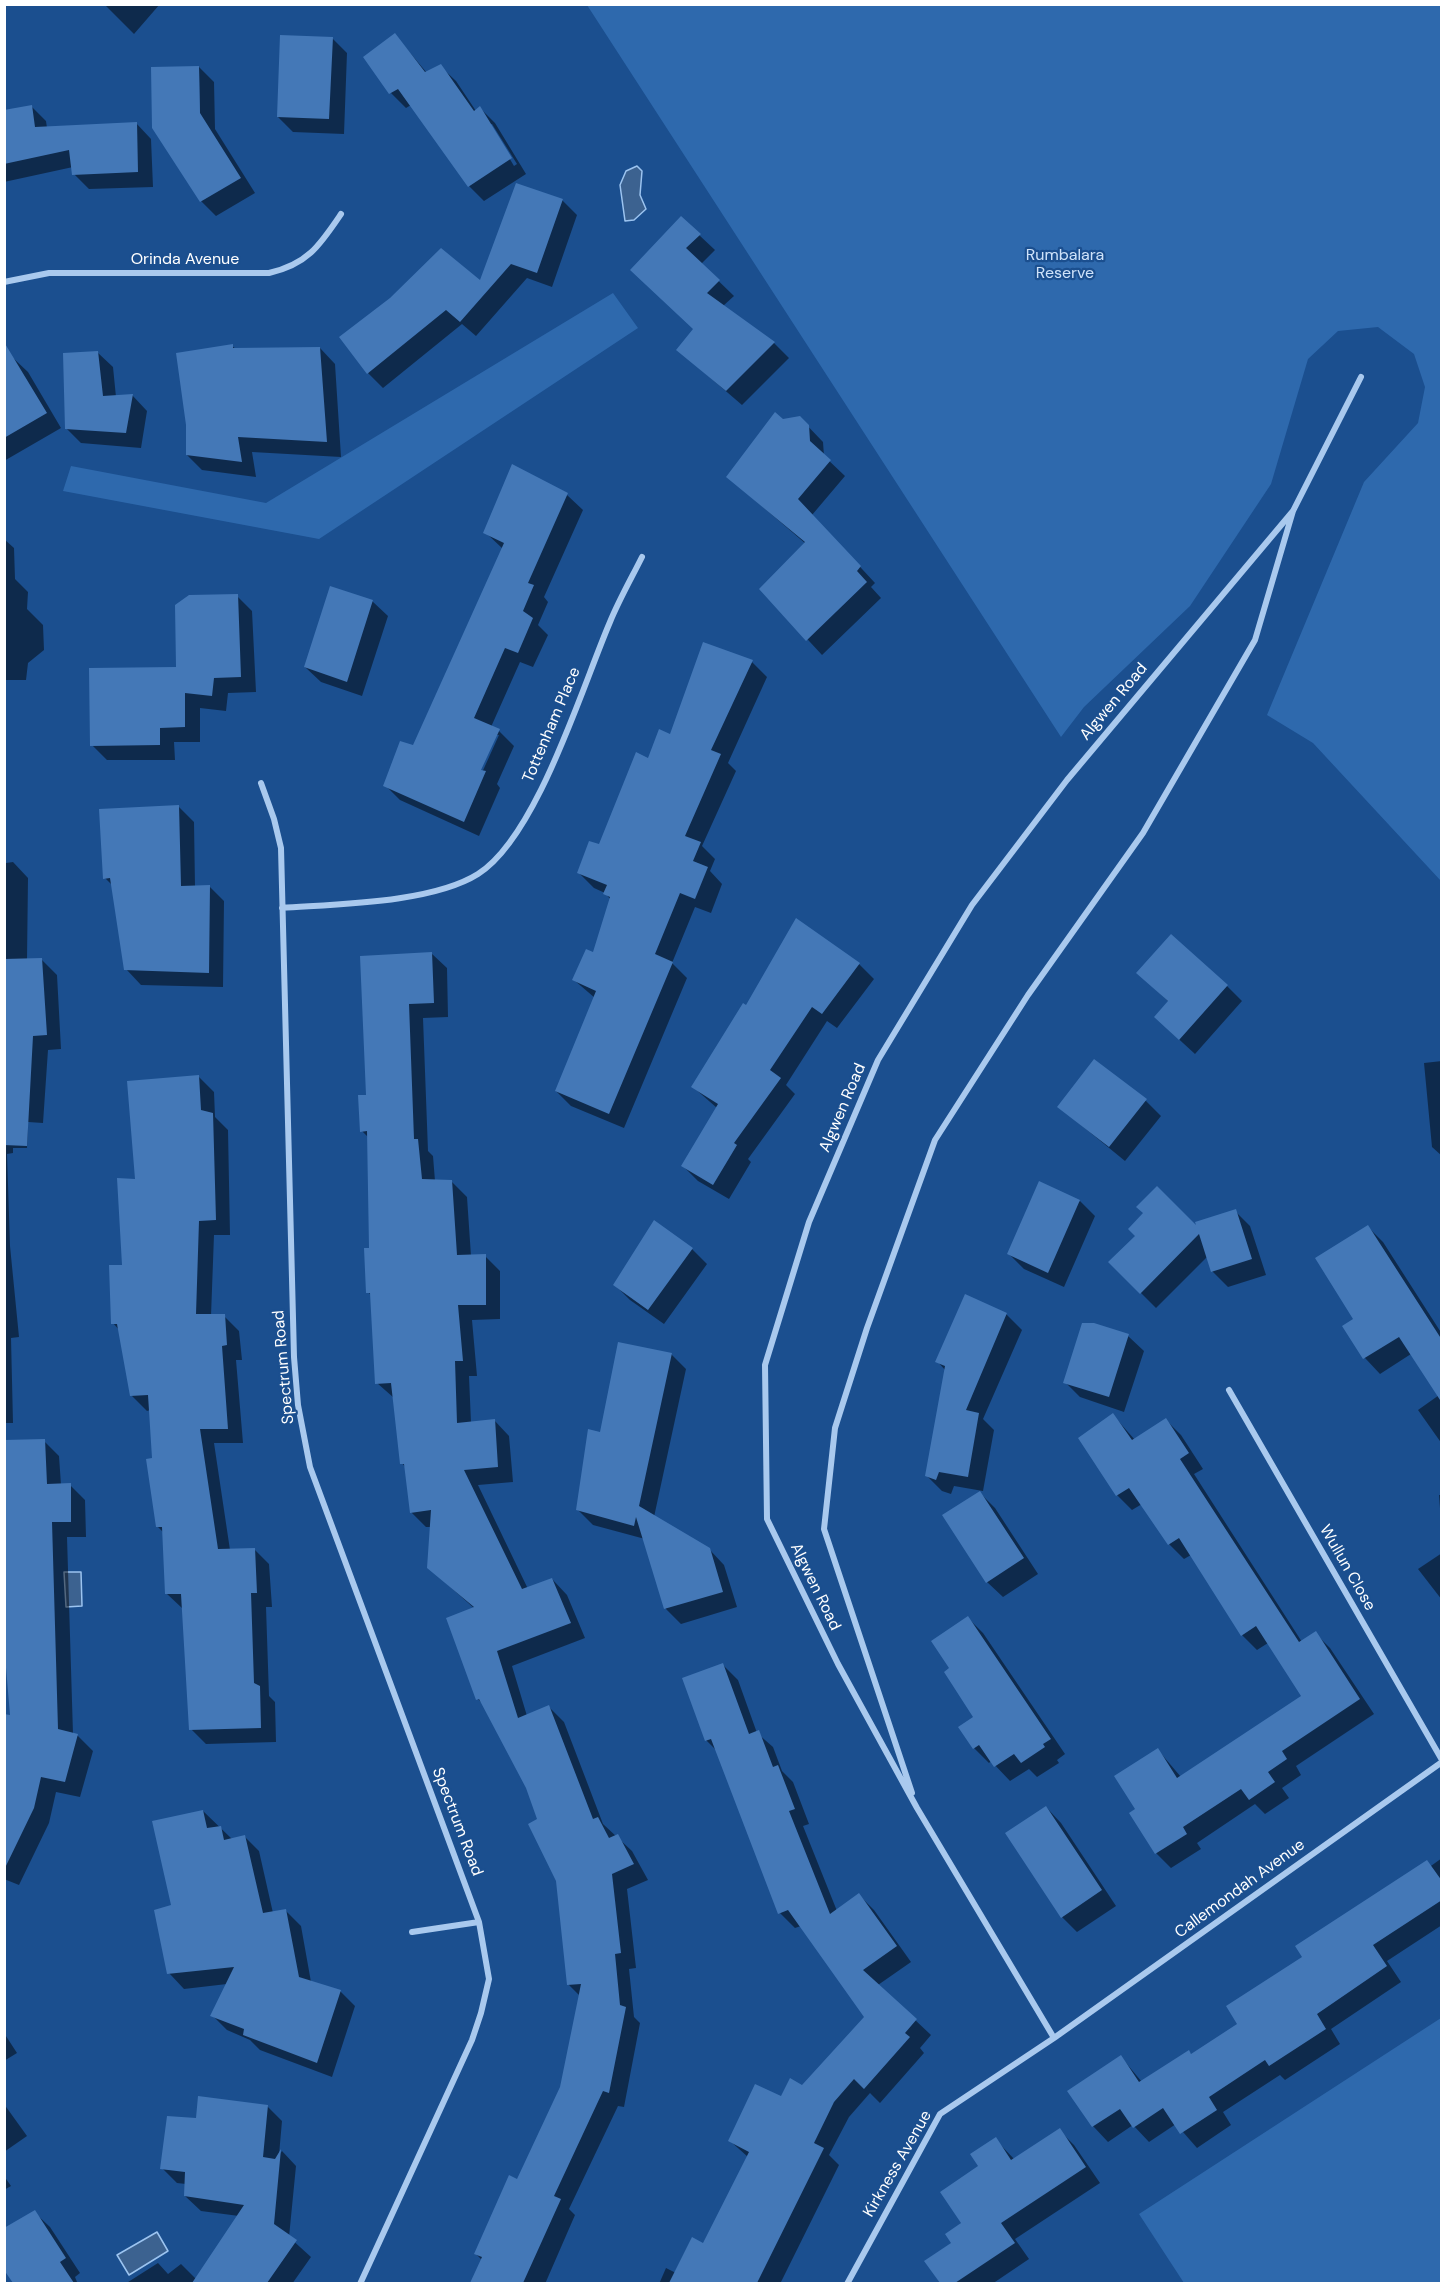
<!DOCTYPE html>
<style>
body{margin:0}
#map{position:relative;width:1446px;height:2288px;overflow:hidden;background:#1b4f8f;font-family:"DM Sans",sans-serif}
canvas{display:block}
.frame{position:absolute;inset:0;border:6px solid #fff;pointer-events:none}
</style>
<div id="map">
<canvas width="1446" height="2288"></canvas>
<div class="frame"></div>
</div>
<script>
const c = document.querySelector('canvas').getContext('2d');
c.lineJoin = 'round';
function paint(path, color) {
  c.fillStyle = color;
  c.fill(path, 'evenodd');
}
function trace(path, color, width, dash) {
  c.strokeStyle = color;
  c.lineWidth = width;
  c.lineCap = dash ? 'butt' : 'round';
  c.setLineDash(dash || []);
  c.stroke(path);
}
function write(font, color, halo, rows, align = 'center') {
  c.font = font + ' "DM Sans",sans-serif';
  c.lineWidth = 4.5;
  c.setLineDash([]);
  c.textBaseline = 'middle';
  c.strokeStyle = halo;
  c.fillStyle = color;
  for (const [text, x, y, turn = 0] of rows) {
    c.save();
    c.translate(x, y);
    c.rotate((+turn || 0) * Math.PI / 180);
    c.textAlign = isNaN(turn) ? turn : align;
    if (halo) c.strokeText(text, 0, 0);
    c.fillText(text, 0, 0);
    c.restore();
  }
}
paint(new Path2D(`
 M587 5H1441V881L1313 743 1267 715 1364 482 1418 423 1425 387 1414 354 1378 327 1338 331 1308 359 1271 484 1190 606 1084 707 1061 737Z
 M613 293 638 328 319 539 63 491 71 466 266 503Z
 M1441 2018V2283H1184L1139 2214Z`), '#2e69ad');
const water = new Path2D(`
 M637 166 642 171 640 195 646 209 634 220 625 221 620 185 626 171Z
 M64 1572H81L82 1606 66 1607Z
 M157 2232 168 2251 129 2275 117 2255Z`);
paint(water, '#3c6290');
trace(water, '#9cc4f0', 1.5);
paint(new Path2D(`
 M104 4H160L134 34Z
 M395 35 427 73 440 66 456 81 476 111 480 108 495 123 526 174 484 201 469 186 411 105 406 108 391 93ZM489 124H492L517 164 514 166Z
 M332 38 347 53 344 134 293 132 278 117Z
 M199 67 214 82 215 129 255 193 216 216 201 201Z
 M31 106 46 121 47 128 136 123 151 139 153 187 89 189 74 174 73 167 4 182V111Z
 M562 200 577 215 552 287 527 278 476 336 462 324 383 388 368 373 390 299 481 283Z
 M681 218 715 250 701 264 734 296 723 306 774 343 789 358 742 405 678 350 694 329Z
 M232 346 236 349 320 348 335 364 341 457 252 452 256 477 202 470 187 455Z
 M97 352 113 367 116 397 132 395 147 411 141 448 81 443 66 428Z
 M12 357 28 372 61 428 4 461V362Z
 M800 418 823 442 824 456 845 476 812 515 875 583 871 587 881 598 822 655 761 589 806 544 728 477 783 420Z
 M512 466 567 495 583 510 544 597 548 602 538 625 548 635 533 667 520 662 491 727 499 731 514 746 497 784 500 788 479 836 400 800 385 785 414 747 503 549 485 532ZM495 735H499L480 777 477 776Z
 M4 539 14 548 15 579 28 592 27 609 43 625 44 650 28 663 26 680H4Z
 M237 596 252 611 256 692 228 693 226 711 200 708V742H174L175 760H107L92 745 178 668Z
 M372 601 388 616 362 696 321 682 305 667Z
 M752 662 767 677 728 763 736 771 702 846 715 859 710 871 722 884 711 913 695 907 672 963 687 978 624 1128 571 1106 556 1091 595 998 574 980 594 954 611 900 605 893 594 888 579 873 599 846 649 760Z
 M179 807 194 822 195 887 209 886 224 901 223 987 141 985 126 969 113 886 105 878Z
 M4 841 6 863 13 862 28 878 27 960H42L57 975 61 1049 48 1050 43 1123 28 1122 27 1148H13V1153L7 1154 10 1246 19 1337 11 1338 13 1423H4Z
 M431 953 447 968 448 1017 423 1018 428 1151 433 1156 435 1181 452 1182 467 1197 471 1256H485L500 1271V1319L472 1320 477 1376H469L471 1423 494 1420 509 1436 513 1482 478 1485 528 1589 552 1579 567 1595 585 1638 512 1666 527 1716 549 1707 564 1722 603 1824 632 1851 648 1880 627 1889 636 1968 629 1969 634 2017 640 2023 624 2107 618 2106 569 2209 575 2215 545 2284H472L482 2260 476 2254 518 2181 562 2087 580 1996 569 1985 558 1880 539 1820 527 1788 485 1706 478 1699 475 1609 429 1568 431 1527H426L411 1512 406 1468 402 1463 394 1398 377 1383 372 1296 368 1292 371 1249 369 1138 362 1131 368 1096Z
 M859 964 874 979 837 1028 827 1021 786 1085 795 1094 748 1159 751 1162 729 1199 698 1181 683 1166 717 1108 693 1087Z
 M1138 973 1227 986 1242 1001 1195 1054 1171 1032 1169 1002Z
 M1442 1061V1156L1432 1147 1424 1063Z
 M199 1077 214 1092 215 1117 228 1130 230 1235H214L211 1316H224L239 1331 242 1360H236L243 1443H214L230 1550 254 1549 269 1564 272 1607H266L269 1696 275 1702 276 1742 206 1744 191 1729 183 1609 166 1593 163 1532 158 1527 150 1410 147 1411 131 1395 120 1331 113 1323 137 1180Z
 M1146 1101 1161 1116 1125 1161 1059 1107Z
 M1080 1201 1095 1216 1064 1287 1024 1269 1009 1254Z
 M1235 1211 1250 1226 1266 1275 1228 1287 1212 1271 1208 1256 1156 1308 1110 1262 1137 1236 1199 1230Z
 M1368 1227 1383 1242 1442 1334V1380L1411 1354 1380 1374 1365 1358 1344 1326 1355 1320Z
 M692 1249 707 1264 664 1324 630 1300 615 1285Z
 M965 1296 1006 1314 1022 1330 983 1419 994 1430 983 1491 954 1486 951 1494 942 1491 927 1476 946 1371 937 1361Z
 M1128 1336 1144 1351 1124 1412 1080 1397 1065 1382Z
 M671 1354 686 1369 654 1517 709 1549 724 1565 737 1607 681 1624 666 1609 645 1539 593 1525 577 1509Z
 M1442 1393V1444L1418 1410Z
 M1113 1415 1135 1440 1166 1420 1181 1435 1203 1469 1194 1474 1302 1642 1315 1633 1330 1648 1374 1714 1296 1766 1301 1775 1282 1788 1289 1798 1265 1814 1255 1804 1197 1843 1201 1849 1171 1868 1156 1853 1158 1750 1181 1777 1303 1697 1268 1643 1257 1650 1242 1635 1191 1555 1184 1559 1169 1544 1142 1504 1132 1510 1117 1495Z
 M44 1441 59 1456 61 1485H70L85 1500 86 1537H67L73 1734 78 1736 93 1751 80 1797 56 1792 49 1823 19 1885 4 1879V1716L11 1717Z
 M980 1493 995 1508 1038 1574 1003 1597 987 1582Z
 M1439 1495H1442V1535Z
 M1442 1553V1600L1418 1569Z
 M968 1618 983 1633 1065 1754 1057 1760 1059 1763 1037 1777 1029 1769 1010 1781 991 1761 989 1763 974 1748 976 1717 951 1669Z
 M723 1665 738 1680 757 1733 773 1747 782 1771 793 1782 809 1824 803 1826 837 1911 859 1895 874 1910 911 1962 878 1985 931 2035 920 2048 924 2053 880 2103 870 2093 849 2117 829 2155 839 2165 780 2284H659L666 2268 676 2273 704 2245 748 2157 729 2140 782 2098 803 2087 866 2017 801 1926 795 1928 780 1913 718 1752 706 1740Z
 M1046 1807 1061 1823 1116 1906 1077 1932 1062 1917Z
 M203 1811 232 1839 244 1836 259 1851 273 1913 286 1911 301 1926 311 1982 340 1991 355 2006 332 2077 260 2050 250 2040 227 2030 212 2015 227 1984 184 1989 169 1973 173 1906Z
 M1442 1858V1925L1387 1961 1401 1982 1331 2029 1340 2044 1285 2080 1280 2075 1223 2112 1231 2125 1197 2148 1176 2124 1149 2142 1133 2125 1108 2142 1093 2126 1069 2091 1121 2057 1142 2082 1189 2052 1192 2055 1239 2024 1304 1957Z
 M4 2033 17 2053 4 2061Z
 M4 2104 27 2136 4 2152Z
 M267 2106 282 2121 279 2155 282 2151 296 2166 289 2237 311 2257 292 2284H125L158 2263 168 2274 181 2264 197 2280 239 2216 201 2211 185 2196 186 2184 177 2183 162 2168Z
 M1059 2130 1074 2145 1100 2183 1015 2239 1029 2259 992 2284H941L926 2261 953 2243 995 2139 1015 2160Z
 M4 2176 11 2186 4 2190Z
 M34 2212 50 2227 80 2273 75 2277 77 2282 74 2284H14L4 2267Z`), '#0007');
paint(new Path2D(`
 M395 33 425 72 441 64 474 111 480 106 512 158 468 187 398 89 389 94 363 57Z
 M280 35 333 37 329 119 277 117Z
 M199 66 200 113 241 178 200 202 152 128 151 67Z
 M32 105 35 127 137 122 138 172 72 175 69 150 4 164V110Z
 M516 183 563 199 537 273 511 264 460 322 446 310 367 374 339 337 390 298 441 248 480 280Z
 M681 216 701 234 686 248 720 280 707 293 775 342 726 391 676 350 693 329 630 270Z
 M4 342 47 413 4 438Z
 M233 344V348L320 347 327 442 238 437 242 462 186 455V425L176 353Z
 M98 351 103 396 133 394 126 433 65 429 63 353Z
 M775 412 783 419 800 416 809 425 810 441 831 460 798 499 861 566 857 571 867 582 806 641 759 589 805 542 726 477Z
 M512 464 568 493 528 583 534 585 523 611 533 618 518 653 505 648 474 718 500 729 481 770 486 771 464 822 383 786 400 741 413 745 504 543 483 533Z
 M330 586 373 600 347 682 304 667Z
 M238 594 241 677 214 678 212 696 185 693V727L160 728V745L90 746 89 668 176 667 175 605 189 595Z
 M703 642 753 660 711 750 721 754 685 836 701 842 693 861 708 867 695 899 680 893 655 954 673 962 609 1114 555 1091 596 991 572 980 586 949 593 952 610 897 603 894 607 885 577 873 589 841 599 844 636 752 648 758 659 729 670 734Z
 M179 805 181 886 210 885 209 973 124 970 110 878 103 879 99 809Z
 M796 918 860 963 822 1014 812 1007 770 1070 781 1078 734 1143 737 1145 713 1185 681 1166 718 1104 691 1087 743 1003 746 1005Z
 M1171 934 1228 985 1179 1040 1154 1017 1168 1001 1136 973Z
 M432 952 434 1003 409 1004 414 1139H418L422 1179 452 1180 457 1255 486 1254V1305H458L463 1361H455L457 1423 495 1419 498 1467 464 1470 522 1589 552 1578 571 1623 497 1651 518 1718 549 1705 593 1819 598 1817 609 1838 618 1834 634 1864 612 1874 621 1953 615 1954 620 2005 626 2007 609 2093 603 2091 554 2196 561 2199 523 2283H470L482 2257 474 2254 509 2175 517 2179 560 2087 581 1984 567 1985 556 1881 528 1824 537 1819 526 1788 479 1699 476 1700 446 1618 474 1607 427 1568 431 1510 410 1513 404 1464H400L391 1383 375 1384 370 1293H366L364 1248H369L367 1131 360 1132 358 1095H366L360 956Z
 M42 958 47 1035 33 1036 27 1146 4 1145V959Z
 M1094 1059 1147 1099 1109 1147 1057 1107Z
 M199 1075 201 1110 213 1113 216 1220 199 1221 196 1314H225L227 1345 222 1346 228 1429H200L218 1549 255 1548 257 1593H251L254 1683 260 1686 261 1728 189 1730 181 1594H165L162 1527H156L146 1459 152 1458 148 1395 130 1396 117 1324H111L109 1265H122L117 1178 135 1179 127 1081Z
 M1039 1181 1080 1200 1048 1273 1007 1254Z
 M1157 1186 1196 1225 1195 1222 1236 1209 1252 1259 1211 1272 1199 1234 1140 1294 1108 1262 1135 1236 1128 1229 1143 1213 1136 1207Z
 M654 1220 693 1248 648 1310 613 1285Z
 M1368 1225 1442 1340V1403L1399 1337 1363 1359 1342 1326 1353 1319 1315 1258Z
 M965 1294 1007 1313 966 1410 979 1413 968 1477 939 1472 936 1480 925 1476 945 1366 935 1362Z
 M1082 1323H1094L1129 1334 1109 1397 1063 1383Z
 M618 1342 672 1353 639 1506 710 1548 723 1592 664 1609 636 1517 634 1526 576 1510 588 1429 600 1432Z
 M1113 1413 1132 1440 1166 1418 1189 1453 1180 1459 1299 1642 1316 1631 1360 1699 1282 1751 1287 1759 1268 1772 1275 1782 1249 1800 1241 1789 1183 1827 1187 1834 1155 1854 1129 1813 1135 1809 1114 1776 1158 1748 1177 1778 1301 1696 1256 1626 1241 1636 1179 1538 1168 1545 1129 1488 1116 1496 1078 1438Z
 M45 1439 47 1484 71 1483V1522H52L58 1729 78 1734 65 1782 41 1777 34 1808 4 1870V1714L10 1715 4 1644V1440Z
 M980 1491 1024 1558 986 1583 942 1515Z
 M968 1616 1051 1739 1043 1744 1045 1747 1021 1763 1014 1754 994 1767 979 1745 973 1749 958 1727 973 1717 944 1672 949 1668 931 1641Z
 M723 1663 749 1734 759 1730 773 1767 778 1765 795 1809 789 1811 830 1914 859 1893 897 1946 863 1970 917 2019 905 2033 910 2037 864 2089 854 2079 834 2102 814 2143 824 2148 757 2283H669L692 2237 703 2243 749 2152 728 2141 755 2084 781 2096 790 2078 802 2085 864 2017 788 1910 778 1914 711 1739 705 1741 682 1678Z
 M1046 1806 1102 1890 1061 1918 1005 1833Z
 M203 1810 207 1828 221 1826 224 1840 245 1835 263 1913 286 1909 299 1977 341 1990 317 2063 243 2035 244 2029 210 2016 234 1967 167 1974 154 1910 171 1905 152 1821Z
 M1427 1860 1442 1881V1900L1373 1945 1387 1966 1317 2014 1326 2029 1269 2066 1265 2060 1209 2097 1217 2110 1180 2134 1163 2108 1133 2128 1120 2109 1092 2127 1067 2091 1121 2055 1139 2082 1189 2050 1191 2054 1237 2024 1226 2006 1302 1957 1295 1946Z
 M198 2096 268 2105 263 2157 275 2159 281 2149 274 2224 297 2240 267 2283H192L244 2205 184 2196 185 2172 160 2169 167 2116 196 2118Z
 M1060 2128 1086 2167 1001 2223 1015 2243 955 2283H940L924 2261 951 2243 945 2234 961 2223 940 2192 978 2166 970 2154 996 2137 1011 2160Z
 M35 2210 66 2258 60 2262 74 2283H13L4 2270V2228Z`), '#4478b7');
trace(new Path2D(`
 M4 282 49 273H269C308 264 320 245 341 214
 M261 783 274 819 281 848 294 1357 298 1405 310 1467 479 1922 489 1979 481 2013 472 2040 360 2284
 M282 908C337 904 432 903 478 874 537 837 582 687 610 622 619 600 631 579 642 557
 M1229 1390 1442 1760
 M912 1793 824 1529 835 1428 867 1328 935 1140 1028 995 1143 833 1255 640 1293 511 1361 377
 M412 1932 479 1922
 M1054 2038 917 1808 838 1664 767 1519 765 1365 809 1222 878 1060 972 905 1067 780 1293 511
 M847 2284 940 2114 1054 2038 1442 1762`), '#a9c9ee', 6);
write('16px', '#cfe3fa', '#1b4f8f', [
 ["Rumbalara",1065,256],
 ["Reserve",1065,274]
]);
write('16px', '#fff', '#1b4f8f', [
 ["Orinda Avenue",185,260],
 ["Algwen Road",1114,702,-50],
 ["Tottenham Place",552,725,-67],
 ["Algwen Road",843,1108,-67],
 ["Spectrum Road",284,1367,-95],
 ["Wullun Close",1347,1568,60],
 ["Algwen Road",815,1587,64],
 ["Spectrum Road",457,1822,69],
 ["Callemondah Avenue",1240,1889,-36],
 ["Kirkness Avenue",898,2164,-60]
]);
</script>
